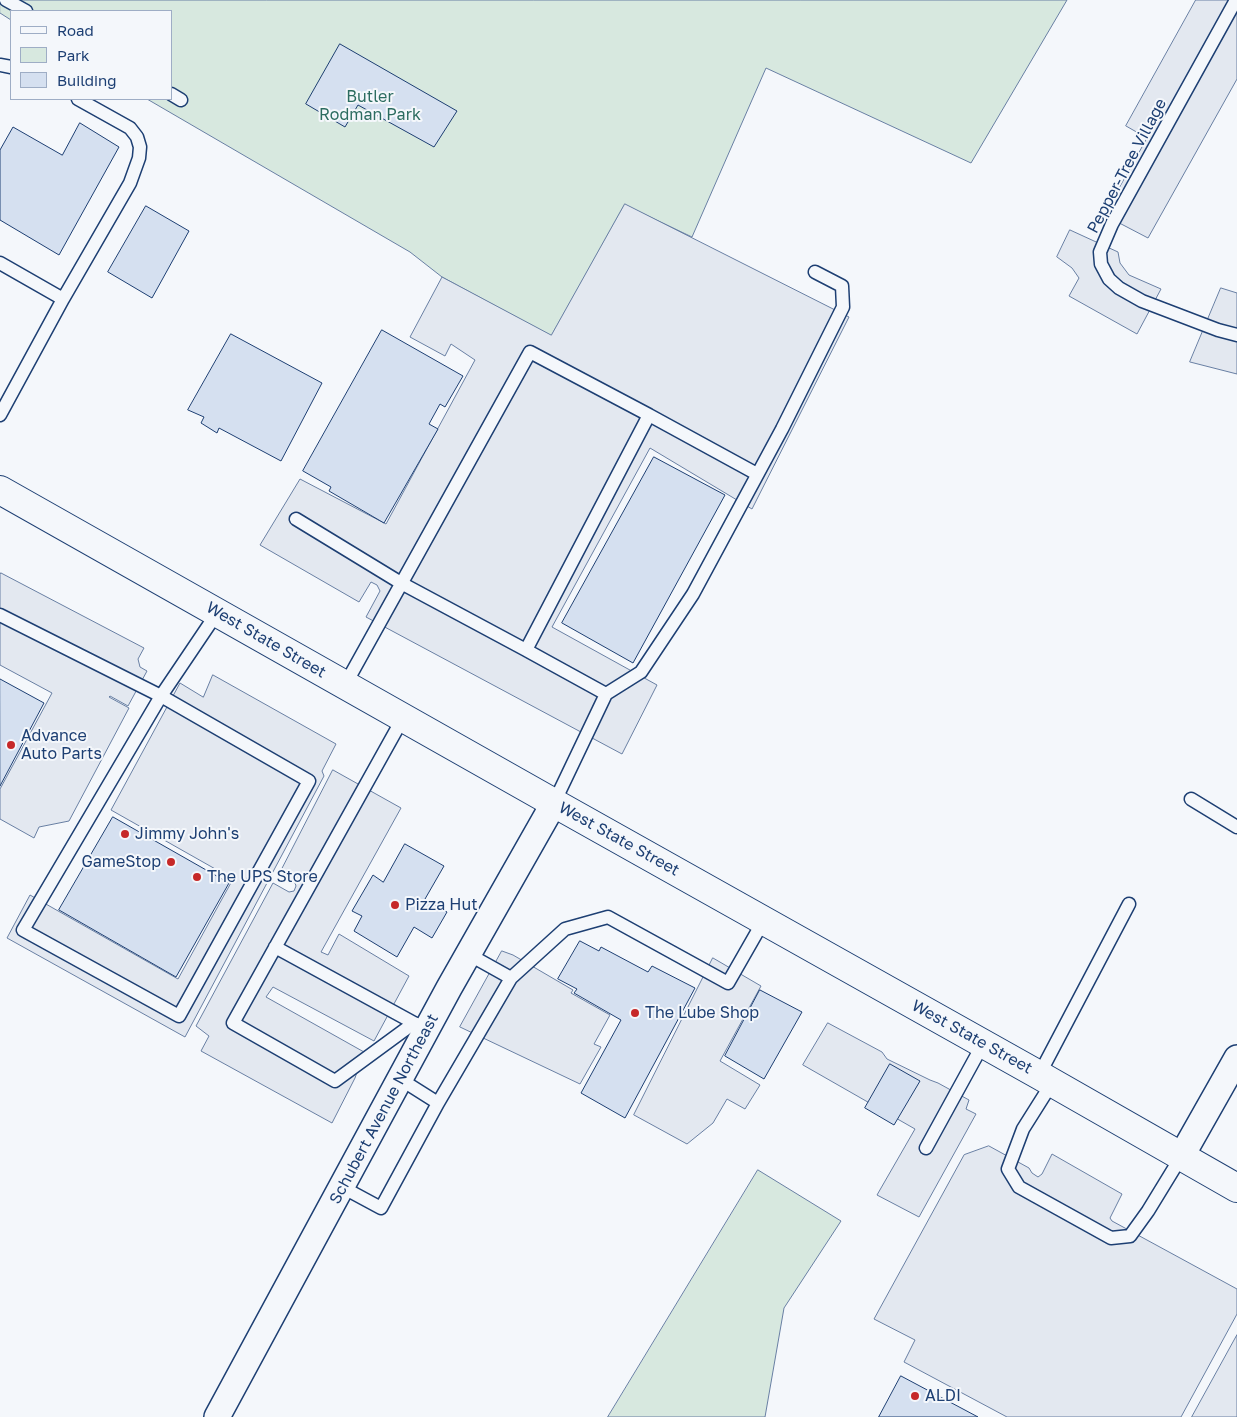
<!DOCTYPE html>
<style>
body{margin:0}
#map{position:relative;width:1237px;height:1417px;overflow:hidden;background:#f4f7fb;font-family:"Golos Text",sans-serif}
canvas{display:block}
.legend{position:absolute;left:10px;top:10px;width:162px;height:90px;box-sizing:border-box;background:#f4f7fb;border:1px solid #9eadc5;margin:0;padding:6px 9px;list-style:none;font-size:15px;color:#1d3f73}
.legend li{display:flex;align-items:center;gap:10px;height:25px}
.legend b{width:25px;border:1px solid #9eadc5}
</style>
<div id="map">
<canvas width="1237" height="1417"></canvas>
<ul class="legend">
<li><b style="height:6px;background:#f4f7fb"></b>Road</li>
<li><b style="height:14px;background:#d7e8df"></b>Park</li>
<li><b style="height:14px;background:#d5e0f0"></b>Building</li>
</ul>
</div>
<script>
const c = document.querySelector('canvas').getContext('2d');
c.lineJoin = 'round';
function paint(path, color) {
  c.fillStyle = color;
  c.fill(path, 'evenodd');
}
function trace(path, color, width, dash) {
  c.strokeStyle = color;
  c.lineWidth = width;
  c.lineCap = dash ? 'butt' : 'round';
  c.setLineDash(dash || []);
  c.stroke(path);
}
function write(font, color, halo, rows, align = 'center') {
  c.font = font + ' "Golos Text",sans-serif';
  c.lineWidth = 4;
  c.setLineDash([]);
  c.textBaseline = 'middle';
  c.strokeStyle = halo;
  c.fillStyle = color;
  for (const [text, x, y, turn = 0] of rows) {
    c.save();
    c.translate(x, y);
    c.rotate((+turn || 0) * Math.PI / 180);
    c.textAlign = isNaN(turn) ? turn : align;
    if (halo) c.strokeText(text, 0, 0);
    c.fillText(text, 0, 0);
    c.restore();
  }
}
const green = new Path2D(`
 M0 0H1067L971 163 766 68 692 237 625 205 551 336 442 277 410 252 147 99H171V11H11V20L0 13Z
 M758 1170 841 1221 784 1308 765 1417H608Z`);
paint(green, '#d7e8df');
trace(green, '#687fa3', 1);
const parking = new Path2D(`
 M1196 0H1237V79L1148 238 1104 215 1147 138 1126 126Z
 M625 204 849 317 752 509 650 448 552 627 657 685 622 754 366 617 380 591 377 585 371 582 359 602 260 545 300 479 386 524 475 360 451 344 445 356 410 337 442 277 551 335Z
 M1070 230 1118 252 1120 263 1129 275 1161 289 1137 334 1069 296 1079 278 1072 268 1057 257Z
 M1221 288 1237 293V374L1190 362Z
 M1 573 144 648 138 659 140 667 147 671 128 706 110 696 109 697 129 708 69 821 39 827 34 838 0 819V789L52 693 0 665V575Z
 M213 675 336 744 322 771 324 776 185 1037 7 938 30 895 178 979 233 879 111 810 180 683 203 697Z
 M333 770 401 808 321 952 328 955 339 934 409 976 374 1041 273 987 266 997 364 1052 355 1078 332 1123 201 1051 209 1036 196 1026 273 883 289 892 294 891 296 886 295 883 280 873Z
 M502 951 513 955 573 990 571 993 610 1015 594 1044 601 1047 580 1084 460 1027Z
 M713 958 761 986 720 1061 760 1085 745 1109 727 1099 713 1123 687 1144 634 1115Z
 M828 1023 882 1052 887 1059 930 1080 938 1083 969 1100 966 1109 976 1114 919 1217 877 1195 915 1129 803 1065Z
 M989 1146 1029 1168 1032 1173 1038 1177 1042 1174 1052 1154 1122 1194 1110 1218 1112 1221 1237 1289V1314L1181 1417H1007L904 1362 915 1340 874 1319 964 1155Z
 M1237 1335V1417H1192Z`);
paint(parking, '#e3e8f0');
trace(parking, '#687fa3', 1);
const building = new Path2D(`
 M340 44 457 111 434 147 358 105 345 127 306 104Z
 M80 123 119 147 59 255 0 220V150L13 127 62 155Z
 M146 206 189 231 152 298 108 272Z
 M382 330 463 376 445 407 440 404 429 424 438 429 384 523 329 491 331 487 303 471Z
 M231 334 322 383 281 461 219 428 217 433 201 423 204 417 188 410Z
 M654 457 725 495 633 663 562 623Z
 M0 679 44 703 0 786Z
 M113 817 229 883 176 977 59 910Z
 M405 844 444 866 425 899 447 912 432 938 414 927 397 957 354 931 362 916 352 911 373 875 383 882Z
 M580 941 599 951 601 947 648 972 652 966 695 988 625 1118 581 1093 621 1020 574 993 577 989 558 979Z
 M760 990 802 1012 764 1079 725 1056Z
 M890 1064 920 1081 894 1125 865 1108Z
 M901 1376 978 1417H879Z`);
paint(building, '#d5e0f0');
trace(building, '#1d3f73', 1);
const service = new Path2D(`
 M6 0 26 11
 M1236 0 1112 224 1100 252 1101 264 1109 279 1119 288 1142 301 1218 330 1237 335
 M0 65 11 67
 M171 94 181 100
 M0 263 63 299
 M0 415 63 299 130 183 139 158 140 147 137 137 130 128 78 99
 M649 415 757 474
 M296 519 401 583 526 650
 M0 615 161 696 309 781 179 1016 23 930 161 696 217 613
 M345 685 530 352 649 415 526 650 606 694 554 803
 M606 694 641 672 693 594 782 429 843 307 842 286 815 272
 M403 718 233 1023 335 1081 414 1023 427 1029
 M1191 799 1237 827
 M275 947 414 1023
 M468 954 511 978
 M1039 1075 1129 904
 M400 1079 438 1103 511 978 565 929 608 917 728 983 764 920
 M1052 1083 1023 1129 1008 1169 1019 1187 1111 1238 1130 1236 1148 1211 1181 1157
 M926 1148 983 1044
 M342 1187 381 1208 438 1103`);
const minor = new Path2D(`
 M1181 1157 1237 1058
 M217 1417 449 988 554 803`);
const trunk = new Path2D(`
 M0 490 554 803 1039 1075 1237 1188`);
trace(service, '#1d3f73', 15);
trace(minor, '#1d3f73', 28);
trace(trunk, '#1d3f73', 30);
trace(service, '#f4f7fb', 12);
trace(minor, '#f4f7fb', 25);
trace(trunk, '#f4f7fb', 28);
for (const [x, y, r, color] of [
 [11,745,5,"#c62828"],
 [125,834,5,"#c62828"],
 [171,862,5,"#c62828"],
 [197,877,5,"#c62828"],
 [395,905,5,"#c62828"],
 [635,1013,5,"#c62828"],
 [915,1396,5,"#c62828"]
]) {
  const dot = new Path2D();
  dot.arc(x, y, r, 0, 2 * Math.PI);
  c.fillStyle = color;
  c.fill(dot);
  trace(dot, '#f4f7fb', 2);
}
write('16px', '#2c6c60', '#f4f7fb', [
 ["Butler",370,97],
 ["Rodman Park",370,115]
]);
write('16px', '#1d3f73', '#f4f7fb', [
 ["Pepper-Tree Village",1127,166,-62],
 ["West State Street",266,640,30],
 ["West State Street",619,839,29],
 ["West State Street",972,1037,29],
 ["Schubert Avenue Northeast",384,1109,-62]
]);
write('16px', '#1d3f73', '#f4f7fb', [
 ["Advance",21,736],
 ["Auto Parts",21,754],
 ["Jimmy John's",135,834],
 ["GameStop",161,862,"right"],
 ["The UPS Store",207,877],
 ["Pizza Hut",405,905],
 ["The Lube Shop",645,1013],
 ["ALDI",925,1396]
], 'left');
</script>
